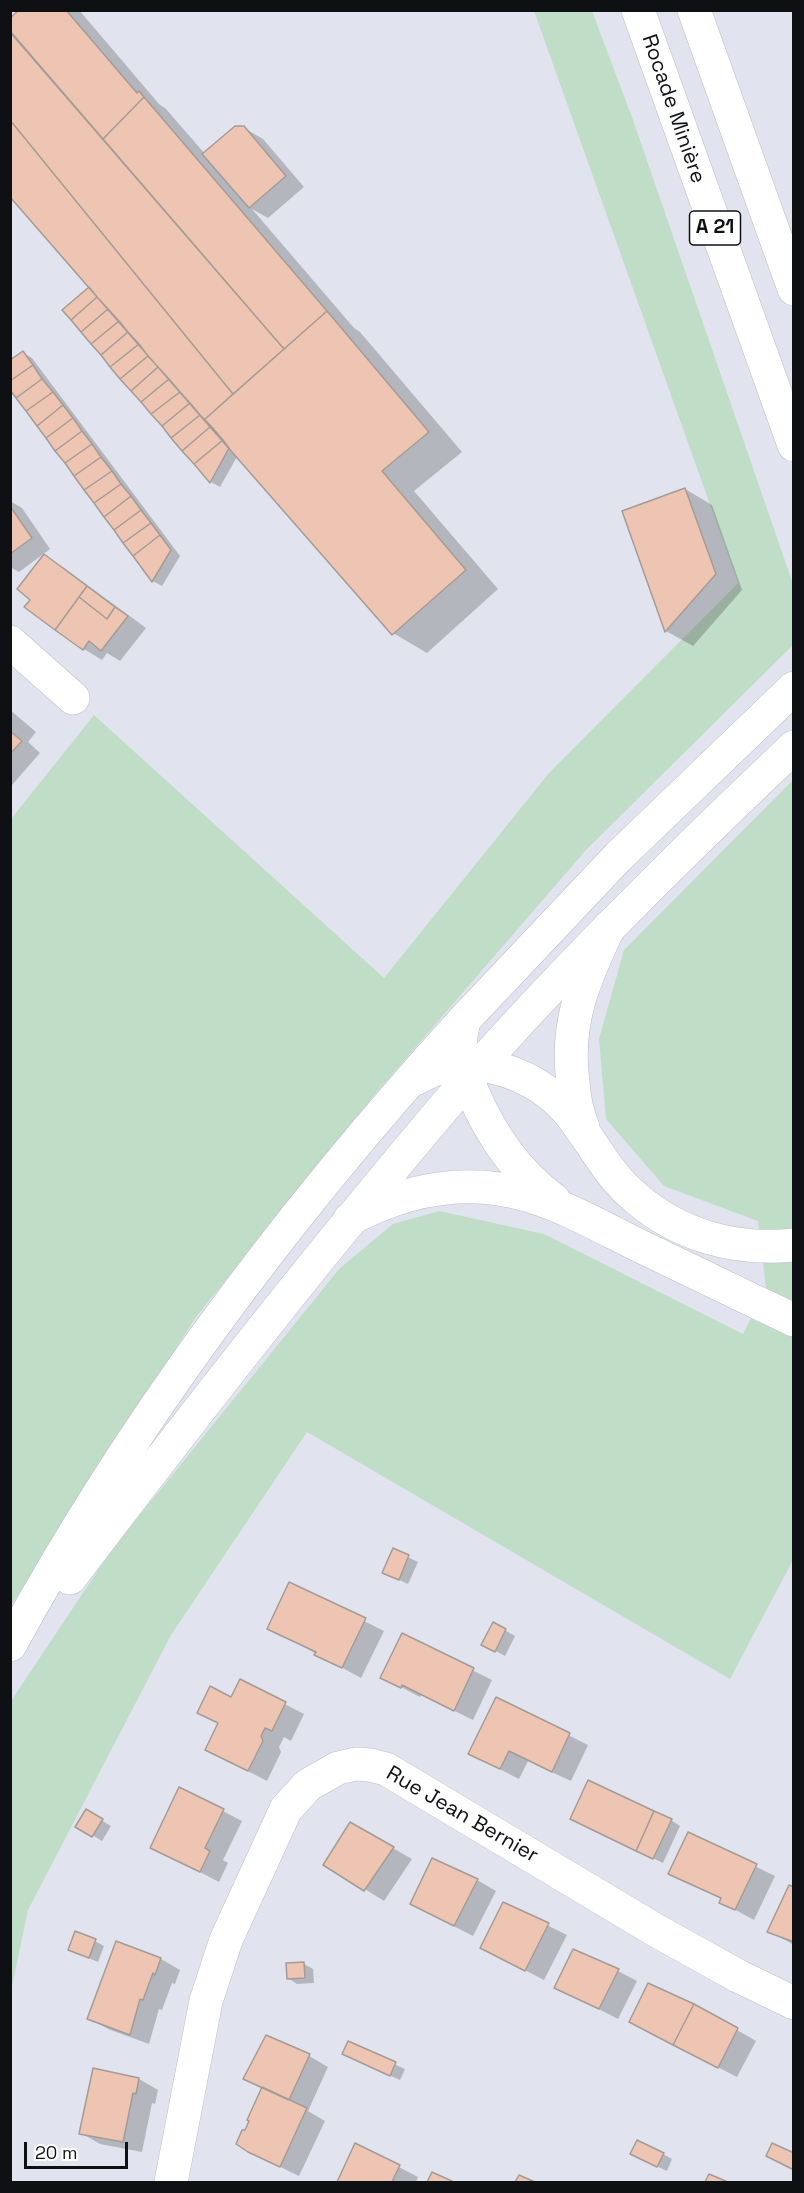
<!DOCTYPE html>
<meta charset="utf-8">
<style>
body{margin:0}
#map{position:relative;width:804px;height:2193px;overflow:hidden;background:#e1e4ee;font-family:"Space Grotesk",sans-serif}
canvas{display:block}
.frame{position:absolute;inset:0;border:12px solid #0f1014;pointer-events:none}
.scale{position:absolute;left:24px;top:2142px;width:104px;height:27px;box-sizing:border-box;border:3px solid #0f1014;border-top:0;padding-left:8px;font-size:18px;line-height:21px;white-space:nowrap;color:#0f1014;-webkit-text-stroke:4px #fff;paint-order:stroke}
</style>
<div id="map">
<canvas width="804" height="2193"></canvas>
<div class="frame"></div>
<div class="scale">20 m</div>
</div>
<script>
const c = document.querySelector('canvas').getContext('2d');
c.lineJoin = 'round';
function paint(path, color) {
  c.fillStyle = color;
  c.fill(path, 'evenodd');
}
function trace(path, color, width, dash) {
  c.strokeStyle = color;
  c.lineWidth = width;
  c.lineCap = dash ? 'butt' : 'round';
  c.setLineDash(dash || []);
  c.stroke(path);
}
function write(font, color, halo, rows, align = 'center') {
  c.font = font + ' "Space Grotesk",sans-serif';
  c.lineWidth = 4.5;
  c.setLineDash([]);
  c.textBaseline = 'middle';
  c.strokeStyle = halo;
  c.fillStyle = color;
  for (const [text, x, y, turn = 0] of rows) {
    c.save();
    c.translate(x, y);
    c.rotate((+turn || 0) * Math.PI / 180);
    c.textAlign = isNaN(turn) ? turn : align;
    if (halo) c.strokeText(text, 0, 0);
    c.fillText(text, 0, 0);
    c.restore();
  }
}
paint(new Path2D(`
 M534 11H592L633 120 793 584V645L586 850 376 1093 196 1317 11 1606V819L94 715 384 978 549 773 738 583Z
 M793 780V1560L730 1679 307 1432 171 1635 28 1910 11 1991V1701L113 1548 340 1268 393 1224 439 1211 544 1234 743 1334 766 1288 758 1221 664 1186 606 1119 599 1039 624 950Z`), '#c0ddc8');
paint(new Path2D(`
 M21 10H79L159 104 166 109 205 154 244 128 263 139 304 187 268 218 252 209 354 328 360 332 462 452 414 491 498 589 427 653 393 633 238 455 220 487 211 482 172 437 96 293 10 194V20Z
 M23 353 32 358 180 556 162 586 153 581 10 388Z
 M685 489 712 505 742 590 693 646 666 631 624 511Z
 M10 501 22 508 50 549 19 572 10 567Z
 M44 556 63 567 146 628 120 661 107 653 102 660 84 649 32 599Z
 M10 710 36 732 28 742 40 753 12 785 10 784Z
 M393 1550 418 1562 408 1584 384 1573Z
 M290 1584 384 1631 361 1678 269 1628Z
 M494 1624 515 1636 505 1656 483 1644Z
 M402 1635 492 1680 473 1720 422 1695 420 1697 382 1677Z
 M240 1681 304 1714 291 1741 284 1737 279 1747 281 1752 267 1781 207 1750 219 1724 199 1712 232 1699Z
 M496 1699 588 1745 571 1781 528 1761 519 1779 470 1754Z
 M180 1789 242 1821 223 1860 228 1863 219 1882 152 1847Z
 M86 1811 111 1826 102 1841 77 1826Z
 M572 1819 671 1820 680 1826 663 1863Z
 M351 1824 412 1859 384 1901 325 1864Z
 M689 1834 775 1876 754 1920 721 1902 722 1899 670 1873Z
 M477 1880 496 1891 473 1936 430 1914Z
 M794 1889V1945L769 1931Z
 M504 1904 567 1935 544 1980 501 1958Z
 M95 1941 104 1946 98 1962 69 1950Z
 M117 1943 161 1959 180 1970 175 1984 172 1983 162 2010 159 2009 149 2044 108 2029 89 2018Z
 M304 1964 313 1969 314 1983 297 1984 288 1978Z
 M618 1971 637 1981 618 2019 556 1987Z
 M737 2030 756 2041 737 2077 650 2032Z
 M349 2043 405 2069 400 2080 353 2059Z
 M309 2056 328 2067 308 2111 325 2121 299 2176 248 2151 246 2132 263 2089 245 2078Z
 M94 2070 139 2079 158 2090 155 2104 152 2103 142 2152 100 2144 81 2133Z
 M356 2145 418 2177 416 2182 339 2181Z
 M663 2154 672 2159 667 2171 641 2159Z`), '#0003');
const building = new Path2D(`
 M19 10H66L137 93 139 91 144 97 103 139 10 31V18Z
 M10 32 284 349 233 394 10 120Z
 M144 97 327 311 284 349 103 139Z
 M10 120 233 394 204 420 10 197Z
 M235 126H244L286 176 249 208 202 154Z
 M89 287 97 297 71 320 62 310Z
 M97 297 108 309 81 332 71 320Z
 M108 309 119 321 91 344 81 332Z
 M327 311 429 432 382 471 466 570 392 635 204 420Z
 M119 321 128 332 101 355 91 344Z
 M128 332 139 344 110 367 101 355Z
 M139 344 148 356 120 379 110 367Z
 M23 351 33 365 10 381V360Z
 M148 356 158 367 131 391 120 379Z
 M33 365 42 379 16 398 10 390V381Z
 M158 367 169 379 141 402 131 391Z
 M42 379 53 392 26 411 16 398Z
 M169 379 180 392 151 414 141 402Z
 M53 392 63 405 37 426 26 411Z
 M180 392 190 403 162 426 151 414Z
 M190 403 200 415 171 438 162 426Z
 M63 405 73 418 46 438 37 426Z
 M200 415 211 426 182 451 171 438Z
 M73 418 82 431 55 451 46 438Z
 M211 426 223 440 194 464 182 451Z
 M82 431 92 444 65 463 55 451Z
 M223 440 229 448 210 483 194 464Z
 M92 444 101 457 74 476 65 463Z
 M101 457 112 471 84 490 74 476Z
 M112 471 121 484 94 503 84 490Z
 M121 484 131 496 104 517 94 503Z
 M685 488 716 574 665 632 622 511Z
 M131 496 141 510 114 530 104 517Z
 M10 506 32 538 10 554Z
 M141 510 151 523 123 543 114 530Z
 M151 523 160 535 133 556 123 543Z
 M160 535 171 550 152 582 133 556Z
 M44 554 87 586 55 630 24 607 30 600 17 589Z
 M87 586 115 607 107 619 79 597Z
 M79 597 107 619 115 607 128 616 101 651 89 641 83 650 55 630Z
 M10 731 22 741 10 754Z
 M393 1548 409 1555 399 1580 382 1573Z
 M289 1582 366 1618 342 1668 314 1655 316 1652 267 1629Z
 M493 1622 506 1629 495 1652 481 1645Z
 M402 1633 474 1668 454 1711 402 1685 401 1688 380 1678Z
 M240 1679 286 1702 272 1731 265 1728 261 1736 263 1741 248 1771 205 1750 218 1723 197 1713 210 1686 231 1697Z
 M496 1697 570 1733 552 1772 509 1751 500 1769 468 1754Z
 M588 1780 654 1811 636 1851 570 1819Z
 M179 1787 224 1809 205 1848 210 1851 200 1872 150 1848Z
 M86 1809 103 1819 92 1837 75 1827Z
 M654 1811 672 1819 653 1859 636 1851Z
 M350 1822 394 1847 364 1891 323 1865Z
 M688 1832 757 1864 735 1910 719 1903 721 1898 668 1874Z
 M432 1858 478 1879 454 1926 410 1904Z
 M789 1885 794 1887V1942L767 1932Z
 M503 1902 549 1923 525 1971 480 1948Z
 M75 1931 96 1939 89 1958 68 1950Z
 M116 1941 161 1958 155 1975 153 1973 143 2000 140 1999 130 2035 87 2019Z
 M573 1949 619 1969 599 2009 554 1988Z
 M304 1962 305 1978 287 1979 286 1963Z
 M648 1983 694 2004 673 2045 629 2022Z
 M694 2004 738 2028 718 2068 673 2045Z
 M266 2035 310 2054 289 2100 243 2079Z
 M348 2041 396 2062 390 2076 342 2054Z
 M93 2068 139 2078 136 2094 133 2093 123 2142 79 2134Z
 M262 2087 307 2108 280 2167 248 2152 236 2144 242 2130H245L249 2121 247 2120Z
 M637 2140 664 2153 657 2167 630 2154Z
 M355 2143 400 2165 392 2182H337Z
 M772 2143 794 2153V2170L766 2156Z
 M432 2172 454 2182H427Z
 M709 2174 728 2182H705Z
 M519 2175 535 2182H515Z`);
paint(building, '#edc5b2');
trace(building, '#a59b96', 1.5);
const minor = new Path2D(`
 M10 642 73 698
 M171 2182 206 2001 226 1940 286 1809 308 1785 338 1768 356 1764 370 1765 386 1769 657 1931 738 1976 794 2003`);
const tertiary = new Path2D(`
 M70 1578C203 1403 338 1230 481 1064
 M10 1645C133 1419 291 1210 464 1020`);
const secondary = new Path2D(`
 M464 1020 618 857 794 688
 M481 1064C580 953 686 849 794 747`);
const motorway = new Path2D(`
 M638 10 794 445
 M694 10 794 289
 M464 1020C462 1030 460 1039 460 1048 461 1064 467 1079 473 1093 491 1135 517 1173 554 1200
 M411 1081C424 1074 436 1068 449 1065 493 1058 544 1081 571 1115 593 1143 608 1175 636 1198 680 1236 736 1251 794 1245
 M583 1127C577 1113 574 1097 573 1082 565 1023 584 979 609 927
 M350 1219C406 1189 468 1177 530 1196 569 1208 605 1229 642 1247 692 1271 743 1296 794 1320`);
trace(minor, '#babdc7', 34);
trace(tertiary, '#babdc7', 34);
trace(secondary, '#babdc7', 34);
trace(motorway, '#babdc7', 34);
trace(minor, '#fff', 33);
trace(tertiary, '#fff', 33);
trace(secondary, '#fff', 33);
trace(motorway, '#fff', 33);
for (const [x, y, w] of [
 [715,228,51]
]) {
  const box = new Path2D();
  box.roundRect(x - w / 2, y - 17, w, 34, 4.5);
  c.fillStyle = '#fff';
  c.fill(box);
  trace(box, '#0f1014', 1.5);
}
write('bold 20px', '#0f1014', null, [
 ["A 21",715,228]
]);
write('21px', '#0f1014', '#fff', [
 ["Rocade Minière",673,109,71],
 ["Rue Jean Bernier",462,1815,30]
]);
</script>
